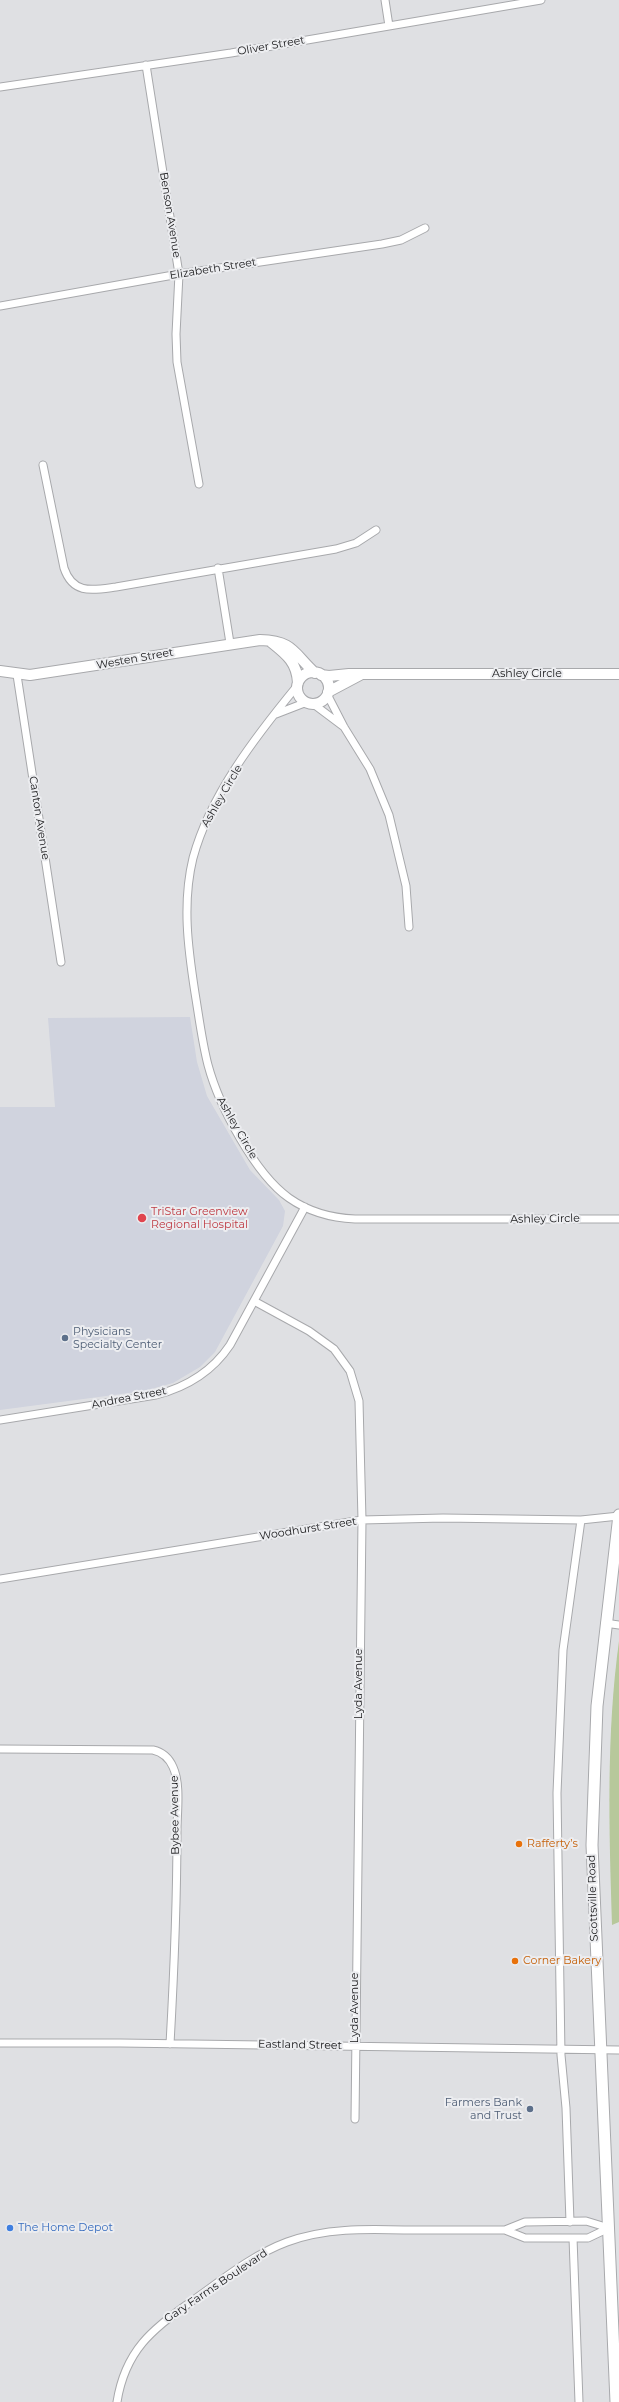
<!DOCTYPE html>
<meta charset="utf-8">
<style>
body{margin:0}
canvas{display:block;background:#dfe0e3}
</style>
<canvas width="619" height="2402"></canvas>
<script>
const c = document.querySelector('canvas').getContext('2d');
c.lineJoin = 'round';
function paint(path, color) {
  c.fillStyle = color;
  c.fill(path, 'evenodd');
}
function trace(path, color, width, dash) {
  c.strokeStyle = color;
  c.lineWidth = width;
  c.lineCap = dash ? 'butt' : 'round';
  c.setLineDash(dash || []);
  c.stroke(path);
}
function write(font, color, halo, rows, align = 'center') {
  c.font = font + ' Montserrat,sans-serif';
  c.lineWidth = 4;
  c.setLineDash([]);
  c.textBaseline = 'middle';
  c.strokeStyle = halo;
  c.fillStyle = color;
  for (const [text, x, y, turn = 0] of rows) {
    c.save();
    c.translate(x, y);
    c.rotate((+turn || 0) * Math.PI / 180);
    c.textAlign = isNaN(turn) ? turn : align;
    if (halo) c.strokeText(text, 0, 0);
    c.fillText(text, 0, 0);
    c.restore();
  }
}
paint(new Path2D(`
 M190 1017 197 1062 207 1096 250 1170 279 1200 285 1211 283 1226 215 1352 200 1367 173 1383 144 1391 0 1410V1107H55L48 1018Z`), '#d0d3de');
paint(new Path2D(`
 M619 1641V1922L612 1925C609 1831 606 1735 619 1641Z`), '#b7c89b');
const street = new Path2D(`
 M385 0 389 26
 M146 65 179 274 176 334 177 362 199 484
 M0 87 231 53 541 0
 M0 306 179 274 382 244 401 240 425 228
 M43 465 64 568C73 595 93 590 116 587L336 549 356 543 376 530
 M218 568 230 643
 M17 675 61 962
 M297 686C256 736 210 795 193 858 182 903 188 948 195 993 199 1017 202 1042 208 1065 219 1106 255 1174 289 1198 309 1212 331 1218 355 1219H619
 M327 694 344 727 370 769 389 815 406 886 409 927
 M312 703 344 727
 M276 714 307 702
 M254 1301 309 1331 334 1349 350 1371 359 1401 362 1520 355 2119
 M0 1420 156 1395C187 1387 212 1372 230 1345L305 1207
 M0 1579 362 1520 443 1518 581 1520 619 1516
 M605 1623 619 1625
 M0 1749 153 1750C162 1752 169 1758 173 1767 181 1784 177 1812 177 1830 177 1902 174 1973 170 2044
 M0 2043H120L619 2050
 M570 2222 566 2108 561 2055 557 1793 563 1650 581 1520
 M505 2230 525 2222 586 2221 609 2228
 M573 2238 579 2402
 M117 2402C125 2351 152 2329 192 2301 222 2280 252 2255 287 2242 325 2228 365 2229 404 2230 438 2230 471 2230 505 2230L525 2238H588L609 2228`);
const secondary = new Path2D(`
 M271 642C286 654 297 662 298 683
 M0 671 30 675 260 640C294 641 293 653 315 673
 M297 688a16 16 0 1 1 32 0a16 16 0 1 1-32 0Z
 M321 675 329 676 349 674H619
 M328 692 360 675`);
const primary = new Path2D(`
 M616 2402 592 1845 597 1706 619 1515`);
trace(street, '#a8a9ac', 9);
trace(secondary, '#a8a9ac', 12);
trace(primary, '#a8a9ac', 13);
trace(street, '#fff', 7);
trace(secondary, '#fff', 10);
trace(primary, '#fff', 11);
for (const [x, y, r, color] of [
 [142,1218,5,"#e0444e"],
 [65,1338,4,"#5c6f8a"],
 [519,1844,4,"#e8710a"],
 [515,1961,4,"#e8710a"],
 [530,2109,4,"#5c6f8a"],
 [10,2228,4,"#3f7fe0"]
]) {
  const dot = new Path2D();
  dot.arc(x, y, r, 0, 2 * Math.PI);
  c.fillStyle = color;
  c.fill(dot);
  trace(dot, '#ecedf0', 1.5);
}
write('11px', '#161618', '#ecedf0', [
 ["Oliver Street",271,46,-10],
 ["Benson Avenue",170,215,81],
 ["Elizabeth Street",213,269,-9],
 ["Westen Street",135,659,-10],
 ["Ashley Circle",527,674],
 ["Ashley Circle",222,796,-60],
 ["Canton Avenue",39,818,81],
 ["Ashley Circle",237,1128,60],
 ["Ashley Circle",545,1219,-1],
 ["Andrea Street",129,1398,-11],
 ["Woodhurst Street",308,1529,-9],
 ["Lyda Avenue",359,1684,-90],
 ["Bybee Avenue",175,1815,-91],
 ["Scottsville Road",593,1898,-92],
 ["Lyda Avenue",355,2008,-90],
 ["Eastland Street",300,2045,1],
 ["Gary Farms Boulevard",216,2286,-34]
]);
write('11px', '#be3a42', '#ecedf0', [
 ["TriStar Greenview",151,1212],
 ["Regional Hospital",151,1225]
], 'left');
write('11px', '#4e5e75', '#ecedf0', [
 ["Physicians",73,1332],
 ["Specialty Center",73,1345],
 ["Farmers Bank",522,2103,"right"],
 ["and Trust",522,2116,"right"]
], 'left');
write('11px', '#c56008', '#ecedf0', [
 ["Rafferty’s",527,1844],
 ["Corner Bakery",523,1961]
], 'left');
write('11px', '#366cbe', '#ecedf0', [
 ["The Home Depot",18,2228]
], 'left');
</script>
